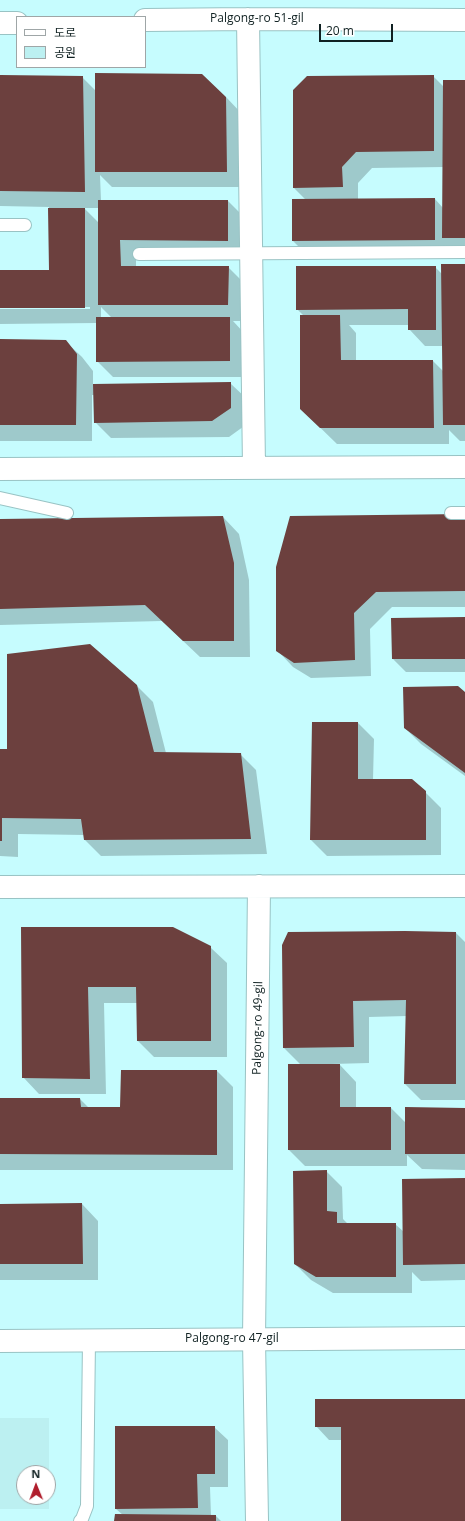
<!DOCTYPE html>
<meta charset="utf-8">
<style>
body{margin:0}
#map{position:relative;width:465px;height:1521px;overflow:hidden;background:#e4fefe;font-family:"Open Sans","Noto Sans KR",sans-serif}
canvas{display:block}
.legend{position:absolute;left:16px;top:16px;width:130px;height:52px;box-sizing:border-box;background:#fff;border:1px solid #9fa6a7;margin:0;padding:5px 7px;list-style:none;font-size:12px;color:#102122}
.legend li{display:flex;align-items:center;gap:8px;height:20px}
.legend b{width:20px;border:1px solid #9fa6a7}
.north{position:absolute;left:16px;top:1465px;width:40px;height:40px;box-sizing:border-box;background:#fff;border:1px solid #9fa6a7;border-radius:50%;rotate:359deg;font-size:11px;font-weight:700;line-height:16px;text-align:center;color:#102122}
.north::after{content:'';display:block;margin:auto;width:14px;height:18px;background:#b01e2d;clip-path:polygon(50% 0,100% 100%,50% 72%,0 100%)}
.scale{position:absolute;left:319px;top:24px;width:74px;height:18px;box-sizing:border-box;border:2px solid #102122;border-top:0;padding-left:5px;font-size:12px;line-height:14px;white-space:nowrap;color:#102122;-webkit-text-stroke:3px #fff;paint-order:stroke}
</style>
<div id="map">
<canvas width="465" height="1521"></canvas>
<ul class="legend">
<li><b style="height:5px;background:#fff"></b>도로</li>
<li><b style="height:11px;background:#bcf0f1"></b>공원</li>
</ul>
<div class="north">N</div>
<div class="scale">20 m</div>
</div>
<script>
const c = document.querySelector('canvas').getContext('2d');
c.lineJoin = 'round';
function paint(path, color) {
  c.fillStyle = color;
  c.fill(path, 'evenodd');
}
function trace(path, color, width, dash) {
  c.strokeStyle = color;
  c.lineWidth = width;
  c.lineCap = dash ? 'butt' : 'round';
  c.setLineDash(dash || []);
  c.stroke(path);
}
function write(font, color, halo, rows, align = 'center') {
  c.font = font + ' "Open Sans",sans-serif';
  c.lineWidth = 4;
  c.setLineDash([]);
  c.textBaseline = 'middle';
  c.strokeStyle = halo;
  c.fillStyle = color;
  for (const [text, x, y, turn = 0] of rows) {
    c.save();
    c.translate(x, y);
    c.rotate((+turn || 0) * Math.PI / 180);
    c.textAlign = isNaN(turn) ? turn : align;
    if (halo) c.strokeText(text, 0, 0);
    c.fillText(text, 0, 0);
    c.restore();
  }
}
paint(new Path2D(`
 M0 0H465V1521H0ZM17 17H145V67H17ZM24 1473H48V1497H24Z`), '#c6fcfe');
paint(new Path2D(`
 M0 1418H49V1509H0ZM24 1473H48V1497H24Z`), '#bcf0f1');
paint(new Path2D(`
 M0 76 82 77 96 91 226 97 242 114V187H112L100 175 101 201H228L244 217V256H136V267H228L244 283V321H233L245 334 246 377H113L97 361V323L0 324V309H90V307H0V271H50L49 207 0 206ZM84 208H99V223ZM101 307 112 318H101Z
 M433 76 444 87 465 81V254H459L451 246V255L309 257 293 241 306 200 294 188V91ZM444 167 443 208 435 199 358 200V183L372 168Z
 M465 265V441H460L449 430V444H337L301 409 304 316 297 309 435 267 442 274ZM349 325H409V329L425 346H443L444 372 433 361H356V333Z
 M0 340 65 341 82 357 93 371V385L230 383 247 399V424L229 437 111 438 95 422 94 395H92V441H0Z
 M465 515V607H392L370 629 371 676 311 678 293 667 277 650Z
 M223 517 239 534 249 580 250 657H200L162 621 0 625V520Z
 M465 618V672H406L393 659Z
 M137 686 153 702 166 753 240 754 256 770 267 854 101 856 85 840 84 835 18 834V857L0 856V750H8Z
 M465 693V776L421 744 405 728Z
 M358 723 374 739 373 780 425 792 441 808V855L327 856 311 840Z
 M22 928 210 947 227 963V1057H154L138 1041V1003H104L106 1094H39L23 1077Z
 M405 932 456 933 465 942V1100H421L405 1084 407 1016 369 1017V1063L332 1064V1065H340L356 1082V1108H391L406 1123 465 1109V1170L422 1169 407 1155V1166H305L289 1150V1065H301L284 1048Z
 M122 1071H217L233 1087V1170H0V1099H80L89 1108H121Z
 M326 1171 342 1187 343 1219 348 1224H395L404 1232 465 1179V1280L421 1281 412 1272V1293H333L311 1280 295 1264Z
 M82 1204 98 1221V1280H0V1205Z
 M465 1400V1521H342V1440H329L316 1426Z
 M214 1427 228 1440V1487H210L211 1516H216L221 1521H115L123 1515 116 1509Z`), '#0003');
paint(new Path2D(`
 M95 73 202 74 226 97 227 172H95Z
 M0 75 83 76 85 192 0 191Z
 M434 75V151L356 152 342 167 343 187 293 188V90L307 76Z
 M443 80H465V238H442Z
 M435 198V240L292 241V199Z
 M98 200H228V241L120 240 121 266H229L228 305H98Z
 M48 208H85V308H0V270H49Z
 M441 264H465V425H443Z
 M296 266H436V330H408V309L296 310Z
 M300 315H340L341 360H433L434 428H320L300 409Z
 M96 317H230V361L96 362Z
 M0 339 66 340 77 354 76 425H0Z
 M231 382V408L212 421 94 423 93 384Z
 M465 514V591L376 592 354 613 355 660 294 663 276 651V567L290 516Z
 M223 516 234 563V641H183L145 605 0 609V519Z
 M465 617V659H392L391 618Z
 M90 644 137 685 154 752 241 753 251 839 84 840 81 819 2 818V841H0V749H7V654Z
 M458 686 465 692V773L404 728 403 687Z
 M312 722H358V779H412L426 791V840H310Z
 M21 927H173L211 946V1041H137L136 987H88L90 1079 22 1078Z
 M405 931 456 932V1084H404L406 1000 353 1001 354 1047 283 1048 282 945 288 932Z
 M288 1064H340V1107H391V1150H288Z
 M121 1070H217V1155L0 1154V1098H80L81 1107H120Z
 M405 1107 465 1108V1154H405Z
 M327 1170V1211L337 1212V1223H396V1277H316L294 1264 293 1171Z
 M465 1178V1264L403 1265 402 1179Z
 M82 1203 83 1264H0V1204Z
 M315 1399H465V1521H341V1427H315Z
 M115 1426H215V1474H197L198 1508 115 1509Z
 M115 1514 216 1515V1521H114Z`), '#6c403e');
const service = new Path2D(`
 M0 225H25
 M139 254 465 252
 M0 498 67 513
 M451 513H465
 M80 1521 82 1519 87 1506 89 1340`);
const minor = new Path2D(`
 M248 19 254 467
 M145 20 248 19 465 20
 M0 23H17
 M0 469 465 467
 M0 887 465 886
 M257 1521 254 1339 259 886`);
const tertiary = new Path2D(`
 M0 1341 465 1338`);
trace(service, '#99c3c4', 14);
trace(minor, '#99c3c4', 24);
trace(tertiary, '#99c3c4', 24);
trace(service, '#fff', 12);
trace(minor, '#fff', 22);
trace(tertiary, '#fff', 22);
write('12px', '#102122', '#fff', [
 ["Palgong-ro 51-gil",257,19],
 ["Palgong-ro 49-gil",258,1028,-89],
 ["Palgong-ro 47-gil",232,1339]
]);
</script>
